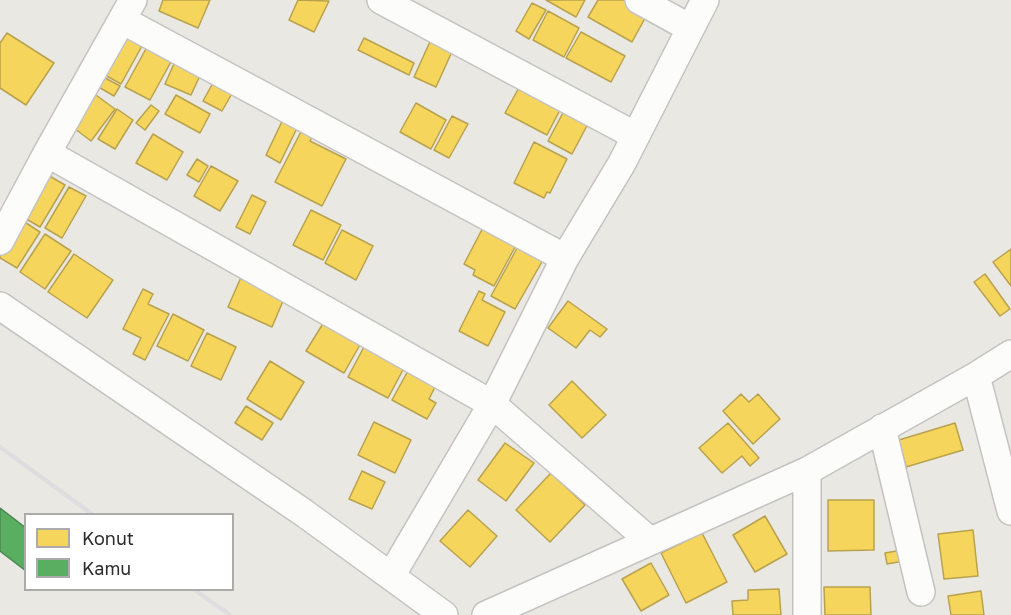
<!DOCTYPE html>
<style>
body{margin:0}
#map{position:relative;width:1011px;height:615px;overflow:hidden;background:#eae8e3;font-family:"Golos Text",sans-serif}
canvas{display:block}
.legend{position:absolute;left:24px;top:513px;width:210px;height:78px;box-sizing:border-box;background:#fff;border:2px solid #ababab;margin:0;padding:8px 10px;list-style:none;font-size:18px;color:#2c2c2c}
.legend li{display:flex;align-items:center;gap:12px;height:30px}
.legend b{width:30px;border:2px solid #ababab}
</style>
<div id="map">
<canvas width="1011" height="615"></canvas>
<ul class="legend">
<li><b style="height:16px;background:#f6d55c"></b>Konut</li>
<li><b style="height:16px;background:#5aae61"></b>Kamu</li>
</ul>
</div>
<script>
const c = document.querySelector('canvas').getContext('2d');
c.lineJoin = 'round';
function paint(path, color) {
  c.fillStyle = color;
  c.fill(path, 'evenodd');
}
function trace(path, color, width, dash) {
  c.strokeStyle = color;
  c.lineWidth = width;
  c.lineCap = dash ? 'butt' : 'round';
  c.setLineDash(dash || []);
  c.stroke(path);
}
const homes = new Path2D(`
 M163 0H210L198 28 159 11Z
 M298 0 329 1 314 32 289 20Z
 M546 0H585L576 17Z
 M598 0H629L649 11 632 42 588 17Z
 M532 3 546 10 529 39 516 31Z
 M548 11 579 28 564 57 533 40Z
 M581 32 625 56 611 82 566 58Z
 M7 33 54 63 26 105 0 88V43Z
 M118 33 142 46 121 84 98 71Z
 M433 35 455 45 436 87 414 77Z
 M364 38 414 63 409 75 358 50Z
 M147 47 172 60 150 100 125 87Z
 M177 57 203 69 191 95 165 84Z
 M219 72 238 83 222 111 203 101Z
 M96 73 120 86 114 96 90 82Z
 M521 84 562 106 547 135 505 113Z
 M89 90 115 109 91 141 66 122Z
 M176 95 210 114 200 133 165 114Z
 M416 103 446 120 431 149 400 132Z
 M151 105 159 111 145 130 136 123Z
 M566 107 590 120 572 154 548 141Z
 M117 109 133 120 115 149 98 139Z
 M286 113 301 120 280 163 266 155Z
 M452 116 468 124 449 158 434 150Z
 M305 124 316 129 310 141 346 159 322 206 275 182Z
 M153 134 183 152 167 180 136 163Z
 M534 142 567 159 550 193 547 192 544 198 514 183Z
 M197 159 208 166 199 182 187 175Z
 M211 166 238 181 220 211 194 196Z
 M46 174 65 185 40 227 21 216Z
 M69 187 86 196 62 238 45 228Z
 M252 195 266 202 250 234 236 227Z
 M311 210 341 225 323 260 293 245Z
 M488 218 521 236 494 286 473 275 475 270 464 264Z
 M20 219 40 232 17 268 0 258V251Z
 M342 230 373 246 356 280 325 263Z
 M45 234 71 251 45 289 20 272Z
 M522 239 547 253 515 309 491 296Z
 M1011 249V286L993 262Z
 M74 254 113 280 87 318 48 292Z
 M985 274 1010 309 1000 316 974 282Z
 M242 275 286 294 272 327 228 307Z
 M143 289 153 294 148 304 169 314 145 360 133 354 141 338 123 329Z
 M479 291 485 294 482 300 505 312 488 346 459 331Z
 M568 301 607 329 600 337 590 330 576 348 548 328Z
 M173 314 204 330 188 361 157 346Z
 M324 322 361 343 344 373 306 351Z
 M207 333 236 347 221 380 191 366Z
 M365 345 405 366 388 398 348 377Z
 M270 361 304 382 281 420 247 399Z
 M409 369 437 383 429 399 436 403 427 419 392 400Z
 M572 381 606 415 582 438 549 405Z
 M741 394 749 402 758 394 780 419 753 444 723 411Z
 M246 406 273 423 262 440 235 423Z
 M374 422 411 440 395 473 358 455Z
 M728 423 759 458 750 466 742 456 722 473 699 448Z
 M955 423 963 450 906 467 899 440Z
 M505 443 534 463 506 501 478 480Z
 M362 471 385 482 372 509 349 499Z
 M551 473 585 505 550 542 516 510Z
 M828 500H874V550L828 551Z
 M468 510 497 536 470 567 440 541Z
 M765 516 787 554 755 572 733 535Z
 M973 530 978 576 944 579 938 534Z
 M702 533 727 582 686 603 661 553Z
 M902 550 904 561 887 564 885 553Z
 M651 563 669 595 641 611 622 579Z
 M824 587H870L871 615H825Z
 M779 589 781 615H733L732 601 748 600V590Z
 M981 591 984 615H951L948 596Z`);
paint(homes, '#f6d55c');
trace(homes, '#b9a24e', 1.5);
const public = new Path2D(`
 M0 508 26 528V571L0 551Z`);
paint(public, '#5aae61');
trace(public, '#4c8751', 1.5);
const street = new Path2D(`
 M381 0 636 136
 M639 0 690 28
 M122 20 565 258
 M47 153 492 404 650 541
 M0 241 47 153 133 0
 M0 306 304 513 444 615
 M976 376 1011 511
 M882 428 921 592
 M391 576 492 404 565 258 622 163 705 0
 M486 615 807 471 976 376 1011 354
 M807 615V471`);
trace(street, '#c4c3c2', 30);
trace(street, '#fcfcfb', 27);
trace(new Path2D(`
 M0 447 92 514
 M195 590 230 615`), '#dedee0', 4.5);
</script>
